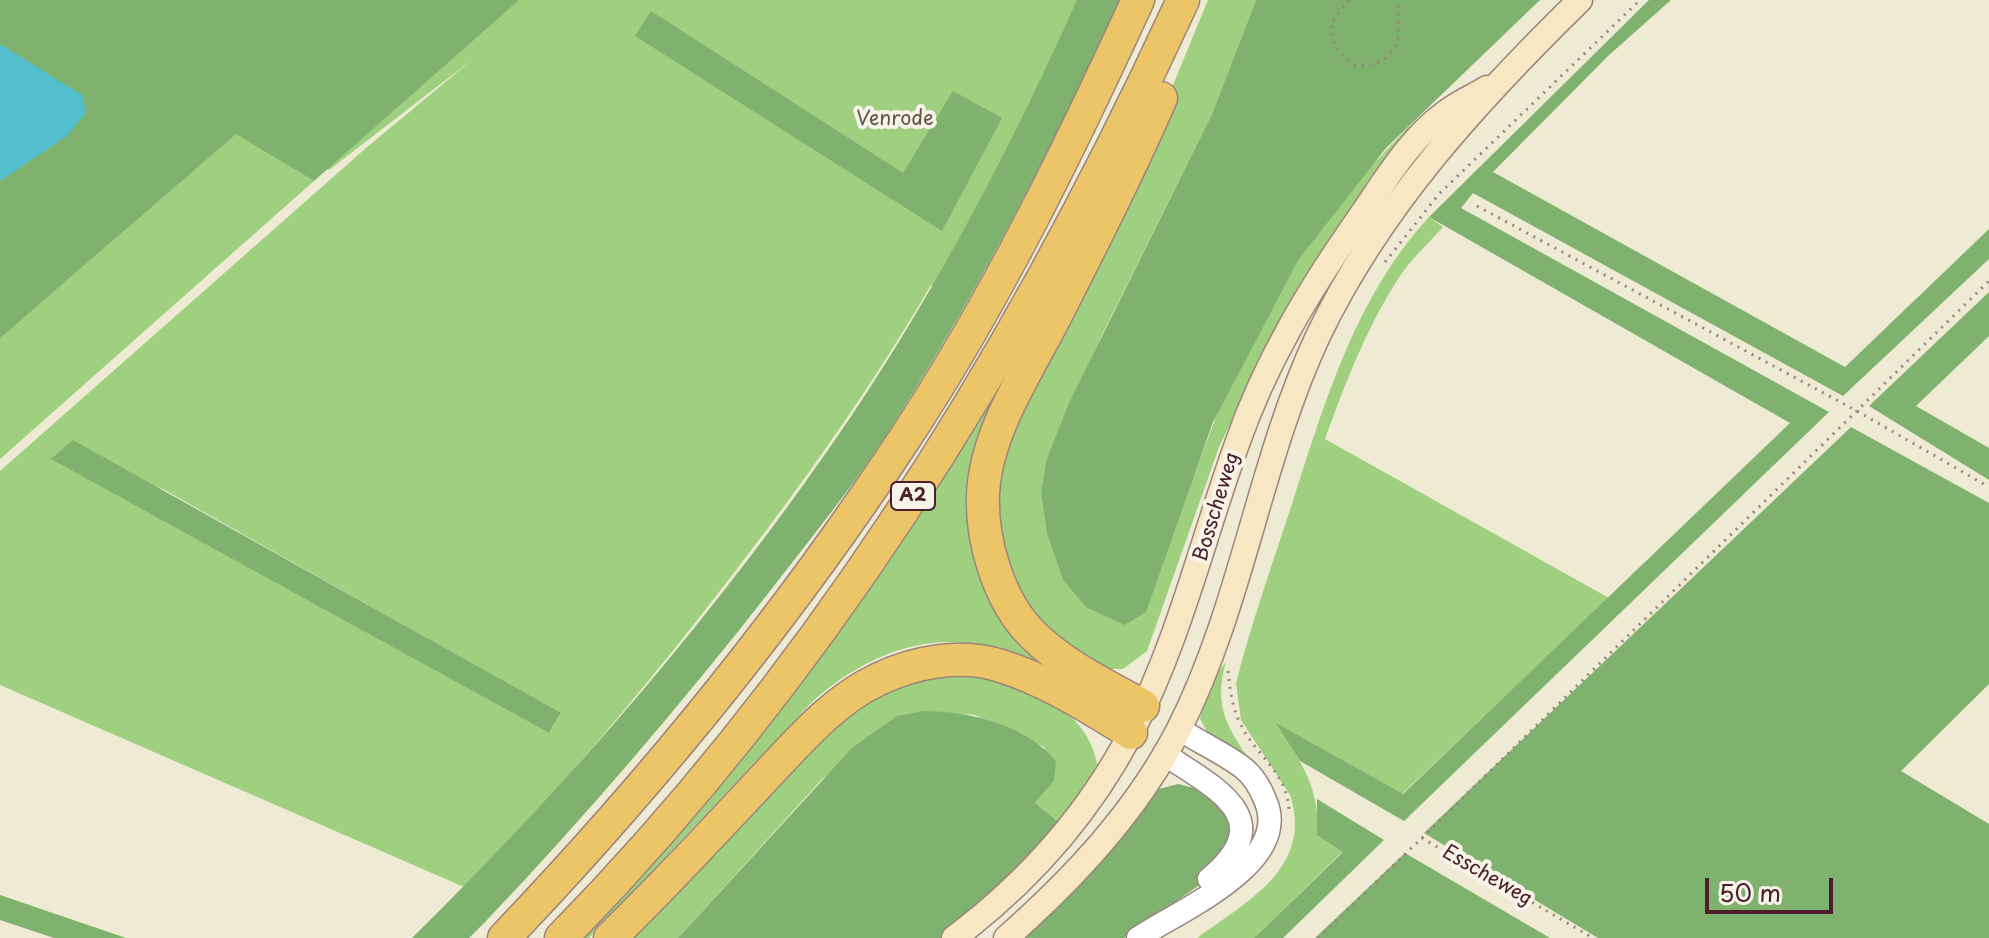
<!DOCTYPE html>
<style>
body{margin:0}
#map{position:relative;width:1989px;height:938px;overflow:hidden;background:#efead3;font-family:"Playpen Sans",sans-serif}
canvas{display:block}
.scale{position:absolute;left:1705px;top:878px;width:128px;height:36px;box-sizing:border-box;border:4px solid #4a1f2b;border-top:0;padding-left:10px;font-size:24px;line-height:28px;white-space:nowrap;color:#4a1f2b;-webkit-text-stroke:6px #f7f3e8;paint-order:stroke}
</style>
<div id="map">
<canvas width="1989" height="938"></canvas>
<div class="scale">50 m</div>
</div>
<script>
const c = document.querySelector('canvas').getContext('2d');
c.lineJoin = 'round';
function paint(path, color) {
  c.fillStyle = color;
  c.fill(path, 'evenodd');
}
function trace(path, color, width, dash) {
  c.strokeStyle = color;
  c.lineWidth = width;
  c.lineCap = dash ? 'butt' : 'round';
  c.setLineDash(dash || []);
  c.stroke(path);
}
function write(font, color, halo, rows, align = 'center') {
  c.font = font + ' "Playpen Sans",sans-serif';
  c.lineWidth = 8;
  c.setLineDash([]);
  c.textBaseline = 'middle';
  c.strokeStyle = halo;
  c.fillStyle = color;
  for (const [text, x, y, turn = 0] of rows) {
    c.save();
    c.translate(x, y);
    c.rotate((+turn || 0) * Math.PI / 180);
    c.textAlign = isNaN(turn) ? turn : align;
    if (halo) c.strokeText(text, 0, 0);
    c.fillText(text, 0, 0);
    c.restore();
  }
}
paint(new Path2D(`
 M0 0H1084L945 294 931 285C857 412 771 527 680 642 611 727 542 810 464 887L0 685V471L366 148 473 59 329 170 254 144 314 181 0 459ZM52 458 163 489 561 714 549 733Z
 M1208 0H1256L1212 114 1101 337 1046 461 1041 493 1047 534 1063 580 1087 607 1195 473 1220 406 1299 259 1353 186 1412 123 1335 235 1268 347 1219 447 1147 651 1123 669H1110L1092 663 1062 645 1020 598 997 540 1000 455 1171 90Z
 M1429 217 1443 227C1428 244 1410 260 1398 279 1366 329 1345 384 1325 439L1609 598 1402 794 1278 725C1301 763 1321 789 1317 835L1343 851 1254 938H1197C1246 902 1314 868 1290 795L1241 720 1236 683C1252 621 1273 562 1293 501 1326 399 1355 298 1429 217Z
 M1039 321 974 499 1061 673C1031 662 999 647 967 643 909 636 852 665 811 703L589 938H581Z
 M1226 662C1212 710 1230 731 1256 769L1211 739 1200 719 1211 681Z
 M943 670C1004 681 1089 697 1098 769L1061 824 1035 803 1054 781 1044 747 975 715 924 711 822 779 678 938H614L842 703Z`), '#9ed07f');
paint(new Path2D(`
 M0 0H519L314 181 236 134 0 338V181L67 136 36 69 0 44Z
 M1077 0H1120C1052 147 980 290 892 426 855 484 812 537 770 591 680 706 586 816 486 921L469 938H412C574 779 725 603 852 415 939 285 1013 143 1077 0Z
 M1256 0H1540L1386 148 1299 259 1213 422 1146 612 1125 625 1086 607 1063 580 1047 534 1041 493 1046 461 1069 403 1212 114Z
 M1649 0H1671L1608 56 1493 172 1845 367 1989 229V259L1843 396 1473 193 1461 208 1829 412 1404 821 1300 761 1276 723 1403 794 1790 423 1429 217Z
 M651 11 903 173 953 91 1002 118 942 231 635 36Z
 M1989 292V336L1916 406 1989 448V480L1869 406Z
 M1851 427 1989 503V684L1901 771 1989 824V938H1598L1424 833Z
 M73 440 561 713 549 733 51 459Z
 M924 711C969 711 1026 725 1056 761L1054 781 1035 803 1061 824 1021 869 941 938H678L852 748 897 716Z
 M1178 784C1208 791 1225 798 1238 827L1205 881 1124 938H1023L1062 900 1139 808 1159 789Z
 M1317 799 1384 840 1283 938H1254L1343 852 1317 835Z
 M1405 853 1550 938H1315Z
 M0 895 126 938H54L0 920Z`), '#7eb26e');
paint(new Path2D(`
 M0 44 82 95 86 113 67 136 0 181Z`), '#53bfcc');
const tertiary = new Path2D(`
 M1164 754C1217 789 1281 819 1209 879
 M1138 938C1180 910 1291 864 1266 802 1261 789 1254 776 1242 767 1223 753 1199 742 1179 729`);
const secondary = new Path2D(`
 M954 938C1027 883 1088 815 1131 733 1179 641 1202 541 1237 444 1265 363 1309 290 1358 220 1383 184 1409 139 1445 113 1458 103 1474 96 1487 88
 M1006 938C1074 878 1137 811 1179 729 1242 605 1259 462 1318 336 1380 206 1478 100 1580 0`);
const motorway = new Path2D(`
 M1143 706C1105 685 1063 665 1032 634 999 601 981 541 983 494 986 433 1025 375 1053 321 1090 248 1128 174 1161 98
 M504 938C652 783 787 617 905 438 996 300 1069 150 1138 0
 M561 938C826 668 1026 342 1183 0
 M610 938C664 886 715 830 767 775 798 742 834 700 877 680 913 662 961 653 1001 666 1047 680 1090 708 1131 733`);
trace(tertiary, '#9c847f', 25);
trace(secondary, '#9c847f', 27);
trace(motorway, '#9c847f', 35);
trace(new Path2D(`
 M1349 0 1331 23 1335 48 1353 65C1398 69 1403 37 1397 0
 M1477 206 1857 411 1989 487
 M1385 262 1439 194 1640 0
 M1228 671C1230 690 1232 708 1241 725 1256 756 1287 772 1289 810
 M1422 838 1989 281
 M1318 938 1422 838 1593 938`), '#9c847f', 3, [2, 6]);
trace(tertiary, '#fff', 22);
trace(secondary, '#f7e8c3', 24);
trace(motorway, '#ecc569', 32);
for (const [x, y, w] of [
 [913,496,44]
]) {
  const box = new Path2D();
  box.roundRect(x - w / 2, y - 14, w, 28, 6);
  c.fillStyle = '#f7f3e8';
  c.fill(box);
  trace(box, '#4a1f2b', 2);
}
write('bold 18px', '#4a1f2b', null, [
 ["A2",913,496]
]);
write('20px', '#635444', '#f7f3e8', [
 ["Venrode",895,119]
]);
write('20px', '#4a1f2b', '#f7f3e8', [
 ["Bosscheweg",1217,507,-73],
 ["Esscheweg",1487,876,30]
]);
</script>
